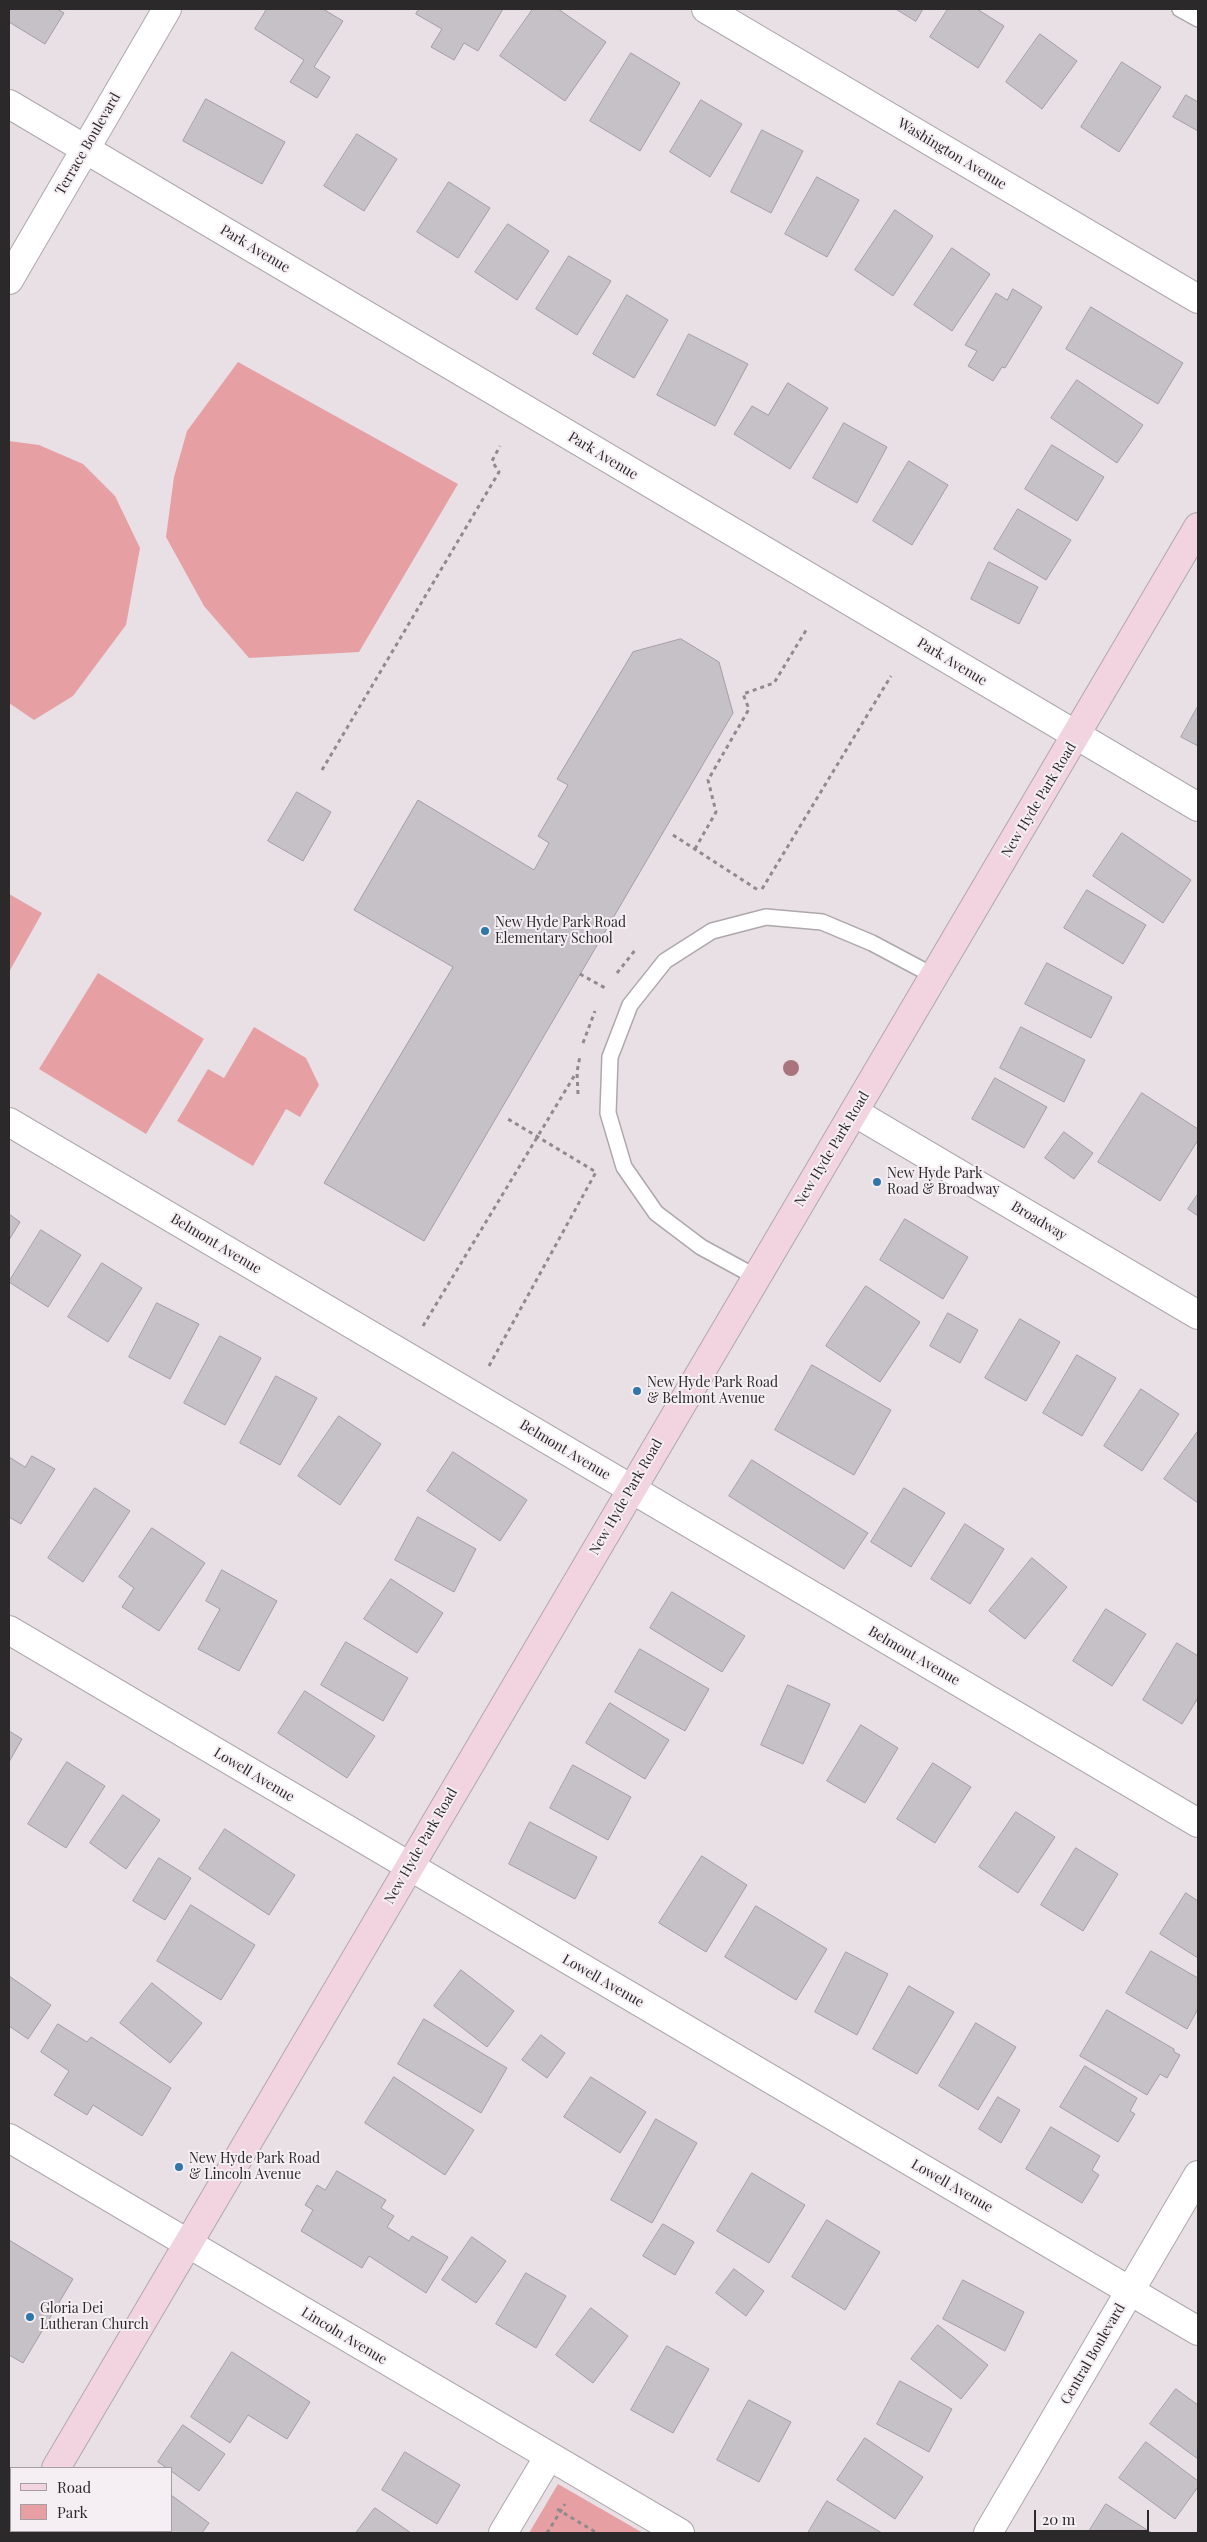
<!DOCTYPE html>
<style>
body{margin:0}
#map{position:relative;width:1207px;height:2542px;overflow:hidden;background:#e8e0e5;font-family:"Playfair Display",serif}
canvas{display:block}
.frame{position:absolute;inset:0;border:10px solid #2c292b;pointer-events:none}
.legend{position:absolute;left:10px;top:2467px;width:162px;height:65px;box-sizing:border-box;background:#f5eef3;border:1px solid #a59fa3;margin:0;padding:6px 9px;list-style:none;font-size:15px;color:#2c292b}
.legend li{display:flex;align-items:center;gap:10px;height:25px}
.legend b{width:25px;border:1px solid #a59fa3}
.scale{position:absolute;left:1034px;top:2510px;width:115px;height:22px;box-sizing:border-box;border:2px solid #2c292b;border-top:0;padding-left:6px;font-size:15px;line-height:18px;white-space:nowrap;color:#2c292b;-webkit-text-stroke:4px #f5eef3;paint-order:stroke}
</style>
<div id="map">
<canvas width="1207" height="2542"></canvas>
<div class="frame"></div>
<ul class="legend">
<li><b style="height:6px;background:#f1d4df"></b>Road</li>
<li><b style="height:14px;background:#e6a0a4"></b>Park</li>
</ul>
<div class="scale">20 m</div>
</div>
<script>
const c = document.querySelector('canvas').getContext('2d');
c.lineJoin = 'round';
function paint(path, color) {
  c.fillStyle = color;
  c.fill(path, 'evenodd');
}
function trace(path, color, width, dash) {
  c.strokeStyle = color;
  c.lineWidth = width;
  c.lineCap = dash ? 'butt' : 'round';
  c.setLineDash(dash || []);
  c.stroke(path);
}
function write(font, color, halo, rows, align = 'center') {
  c.font = font + ' "Playfair Display",serif';
  c.lineWidth = 4;
  c.setLineDash([]);
  c.textBaseline = 'middle';
  c.strokeStyle = halo;
  c.fillStyle = color;
  for (const [text, x, y, turn = 0] of rows) {
    c.save();
    c.translate(x, y);
    c.rotate((+turn || 0) * Math.PI / 180);
    c.textAlign = isNaN(turn) ? turn : align;
    if (halo) c.strokeText(text, 0, 0);
    c.fillText(text, 0, 0);
    c.restore();
  }
}
paint(new Path2D(`
 M238 362 458 484 359 652 249 658 204 606 166 537 174 477 187 431Z
 M9 441 39 445 83 464 115 496 140 548 126 625 73 696 34 720 9 703Z
 M9 894 42 913 9 972Z
 M98 973 204 1039 146 1134 39 1069Z
 M254 1027 306 1058 319 1085 300 1117 286 1109 253 1166 177 1121 208 1069 224 1078Z
 M558 2484 643 2533H529Z`), '#e6a0a4');
const building = new Path2D(`
 M9 9H57L64 13 45 44 9 22Z
 M267 9H323L343 21 314 67 330 77 317 98 290 82 304 60 255 29Z
 M419 9H503L478 51 464 43 454 60 431 47 442 29 416 14Z
 M533 9H558L606 42 565 101 500 56Z
 M896 9H923L916 21Z
 M948 9H977L1004 26 978 68 930 37Z
 M1040 34 1077 61 1042 109 1006 82Z
 M631 53 680 83 640 151 590 121Z
 M1122 62 1161 87 1119 152 1081 127Z
 M1186 95 1198 102V131L1173 117Z
 M206 99 285 142 262 184 183 141Z
 M701 100 742 124 710 177 670 152Z
 M762 130 803 151 771 213 731 192Z
 M357 134 397 159 364 211 324 186Z
 M817 177 859 200 827 257 785 234Z
 M449 182 490 208 458 258 417 232Z
 M895 210 933 236 893 296 855 270Z
 M508 224 549 251 517 300 475 272Z
 M952 248 990 274 952 331 914 305Z
 M569 256 611 281 577 335 536 309Z
 M1013 289 1042 307 1005 368 1002 367 993 381 968 366 977 351 965 345 996 293 1007 300Z
 M627 295 668 320 634 378 593 354Z
 M1091 307 1183 363 1158 404 1066 349Z
 M689 334 748 364 715 426 657 395Z
 M1077 380 1143 425 1117 463 1051 418Z
 M788 383 828 408 790 469 734 434 752 406 768 415Z
 M844 423 887 447 857 503 813 478Z
 M1052 445 1104 477 1077 521 1025 489Z
 M909 461 948 485 912 545 873 521Z
 M1018 509 1071 540 1046 580 994 549Z
 M989 562 1038 587 1019 624 971 599Z
 M681 639 719 662 733 713 424 1241 324 1183 453 967 354 910 418 800 534 870 549 843 538 836 568 785 557 779 633 652Z
 M1198 706V746L1181 737Z
 M297 792 331 812 303 861 268 841Z
 M1122 833 1191 880 1163 923 1093 876Z
 M1087 890 1146 925 1123 964 1064 928Z
 M1047 963 1112 997 1091 1038 1025 1004Z
 M1021 1027 1085 1060 1064 1102 1000 1068Z
 M995 1078 1047 1107 1024 1148 972 1119Z
 M1142 1093 1198 1129V1140L1160 1201 1098 1162Z
 M1064 1132 1093 1153 1074 1179 1045 1158Z
 M1198 1194V1216L1188 1209Z
 M9 1214 20 1222 9 1240Z
 M905 1219 968 1257 943 1299 880 1260Z
 M41 1230 81 1255 48 1307 9 1282Z
 M102 1263 142 1288 108 1342 68 1317Z
 M866 1286 920 1322 880 1382 826 1346Z
 M157 1303 199 1324 170 1379 129 1357Z
 M948 1313 978 1330 960 1363 930 1346Z
 M1020 1319 1060 1342 1026 1401 985 1378Z
 M220 1336 261 1358 225 1425 184 1403Z
 M1077 1355 1116 1378 1082 1436 1043 1413Z
 M812 1365 891 1410 854 1475 775 1430Z
 M276 1376 317 1398 280 1465 240 1443Z
 M1141 1389 1179 1414 1142 1471 1104 1446Z
 M339 1416 381 1444 340 1505 298 1476Z
 M1198 1431V1503L1164 1479Z
 M453 1452 527 1500 500 1541 427 1491Z
 M32 1456 55 1469 21 1524 9 1517V1457L25 1467Z
 M752 1460 868 1533 844 1569 729 1496Z
 M95 1488 130 1511 83 1582 48 1558Z
 M904 1488 945 1513 911 1567 871 1542Z
 M418 1517 476 1549 454 1592 395 1560Z
 M965 1524 1004 1549 970 1604 931 1579Z
 M152 1528 205 1563 159 1631 122 1607 134 1588 119 1577Z
 M1032 1558 1067 1587 1025 1639 989 1611Z
 M222 1570 277 1601 239 1671 198 1649 220 1609 206 1601Z
 M391 1579 443 1613 417 1653 364 1619Z
 M672 1592 745 1636 722 1672 650 1628Z
 M1106 1609 1146 1634 1112 1686 1073 1661Z
 M346 1642 408 1678 383 1721 321 1685Z
 M1177 1643 1198 1656V1698L1182 1724 1143 1700Z
 M640 1649 709 1689 685 1731 615 1692Z
 M788 1685 830 1704 803 1764 761 1745Z
 M305 1691 375 1736 347 1778 278 1733Z
 M610 1703 669 1740 645 1779 586 1743Z
 M861 1725 898 1748 865 1803 827 1781Z
 M9 1731 22 1739 9 1762Z
 M67 1762 105 1786 66 1848 28 1824Z
 M933 1763 971 1787 935 1843 897 1819Z
 M573 1765 631 1797 608 1840 550 1808Z
 M123 1795 160 1820 126 1869 90 1843Z
 M1016 1812 1055 1837 1018 1893 979 1867Z
 M530 1822 597 1857 575 1899 509 1864Z
 M225 1829 295 1875 269 1915 199 1869Z
 M1076 1848 1118 1874 1083 1931 1041 1905Z
 M702 1856 747 1885 706 1952 659 1923Z
 M159 1858 191 1878 165 1920 133 1901Z
 M1186 1893 1198 1901V1958L1160 1934Z
 M191 1905 255 1945 221 2000 157 1961Z
 M756 1906 827 1949 796 2000 725 1957Z
 M1151 1951 1198 1978V2009L1187 2029 1126 1993Z
 M846 1952 888 1974 857 2035 815 2012Z
 M461 1970 514 2011 487 2047 434 2006Z
 M9 1976 51 2005 28 2039 9 2026Z
 M152 1983 202 2023 170 2063 120 2023Z
 M909 1986 954 2012 917 2074 873 2049Z
 M1107 2010 1174 2049V2052L1180 2055 1167 2078 1160 2074 1147 2095 1080 2056Z
 M424 2019 507 2068 481 2113 398 2064Z
 M976 2023 1016 2047 978 2110 939 2086Z
 M58 2024 87 2042 91 2037 171 2088 142 2136 93 2105 87 2115 54 2095 69 2071 41 2052Z
 M541 2035 565 2053 547 2078 522 2060Z
 M1085 2066 1137 2098 1130 2111 1135 2114 1118 2142 1060 2107Z
 M394 2077 474 2130 445 2175 365 2123Z
 M591 2077 646 2112 620 2153 564 2117Z
 M998 2097 1020 2110 1001 2143 979 2129Z
 M656 2119 697 2143 652 2223 611 2200Z
 M1051 2127 1100 2156 1092 2170 1099 2175 1082 2203 1026 2169Z
 M337 2171 386 2200 381 2208 394 2216 387 2227 409 2241 412 2236 448 2257 426 2293 369 2256 362 2268 301 2231 313 2210 305 2205 317 2185 325 2190Z
 M752 2173 805 2205 769 2263 717 2231Z
 M827 2220 880 2252 845 2310 792 2277Z
 M663 2224 694 2242 675 2275 643 2256Z
 M472 2237 506 2261 476 2303 442 2280Z
 M9 2240 73 2279 23 2363 9 2355Z
 M734 2269 764 2291 746 2316 716 2293Z
 M526 2273 566 2296 536 2348 496 2324Z
 M963 2280 1024 2312 1005 2351 943 2319Z
 M591 2308 628 2336 593 2383 556 2355Z
 M938 2325 988 2365 961 2399 911 2359Z
 M667 2346 709 2369 673 2433 631 2410Z
 M232 2352 310 2402 287 2439 248 2415 230 2443 191 2417Z
 M900 2381 952 2409 929 2452 877 2424Z
 M1176 2389 1198 2405V2459L1150 2424Z
 M749 2400 791 2422 759 2482 717 2460Z
 M183 2425 225 2454 199 2491 171 2471V2468H167L158 2462Z
 M865 2438 923 2477 895 2519 837 2480Z
 M1146 2442 1198 2481V2487L1175 2519 1119 2478Z
 M405 2452 460 2485 437 2524 382 2490Z
 M171 2495 209 2523 202 2533H149L145 2531H171Z
 M827 2501 882 2533H808Z
 M1106 2504 1152 2533H1088Z
 M375 2508 411 2533H356Z`);
paint(building, '#c6c1c7');
trace(building, '#a39ea5', 1);
const service = new Path2D(`
 M1180 9 1198 19
 M756 1277 701 1247 656 1213 624 1167 608 1113 610 1057 630 1005 665 961 712 931 766 917 822 922 872 943 934 976`);
const minor = new Path2D(`
 M706 9 1198 299
 M9 104 1198 807
 M9 280 167 9
 M854 1112 1198 1315
 M9 1122 1198 1823
 M9 1630 1198 2331
 M9 2138 680 2533
 M503 2533 549 2456
 M988 2533 1198 2175`);
const secondary = new Path2D(`
 M56 2468 1198 527
 M18 2533 19 2531`);
trace(service, '#aea7ab', 18);
trace(minor, '#aea7ab', 30);
trace(secondary, '#aea7ab', 30);
trace(new Path2D(`
 M322 770 499 472 492 461 500 446
 M673 835 758 890
 M695 849 716 812 708 780 749 709 743 694 774 683 808 627
 M762 889 891 676
 M617 973 636 949
 M580 974 607 989
 M583 1043 595 1011
 M578 1094 577 1072 580 1056
 M423 1326 576 1073
 M489 1366 596 1172 508 1119
 M557 2509 597 2533
 M547 2533 565 2504`), '#8f8a8d', 3, [4, 4]);
trace(service, '#fff', 15);
trace(minor, '#fff', 28);
trace(secondary, '#f1d4df', 28);
c.fillStyle = '#aa747f';
for (const [x, y] of [
 [791,1068]
]) {
  c.beginPath();
  c.arc(x, y, 8, 0, 2 * Math.PI);
  c.fill();
}
for (const [x, y, r, color] of [
 [485,931,5,"#2f76ab"],
 [877,1182,5,"#2f76ab"],
 [637,1391,5,"#2f76ab"],
 [179,2167,5,"#2f76ab"],
 [30,2317,5,"#2f76ab"]
]) {
  const dot = new Path2D();
  dot.arc(x, y, r, 0, 2 * Math.PI);
  c.fillStyle = color;
  c.fill(dot);
  trace(dot, '#f5eef3', 2);
}
write('14px', '#2c292b', '#f5eef3', [
 ["Terrace Boulevard",88,144,-60],
 ["Washington Avenue",952,154,31],
 ["Park Avenue",255,249,31],
 ["Park Avenue",603,456,31],
 ["Park Avenue",952,662,31],
 ["New Hyde Park Road",1039,800,-59],
 ["New Hyde Park Road",832,1149,-59],
 ["Broadway",1039,1221,31],
 ["Belmont Avenue",216,1244,31],
 ["Belmont Avenue",565,1450,31],
 ["New Hyde Park Road",626,1497,-60],
 ["Belmont Avenue",914,1656,30],
 ["Lowell Avenue",254,1775,31],
 ["New Hyde Park Road",421,1846,-60],
 ["Lowell Avenue",603,1981,30],
 ["Lowell Avenue",952,2186,30],
 ["Lincoln Avenue",344,2336,31],
 ["Central Boulevard",1093,2354,-60]
]);
write('14px', '#2c292b', '#f5eef3', [
 ["New Hyde Park Road",495,923],
 ["Elementary School",495,939],
 ["New Hyde Park",887,1174],
 ["Road & Broadway",887,1190],
 ["New Hyde Park Road",647,1383],
 ["& Belmont Avenue",647,1399],
 ["New Hyde Park Road",189,2159],
 ["& Lincoln Avenue",189,2175],
 ["Gloria Dei",40,2309],
 ["Lutheran Church",40,2325]
], 'left');
</script>
